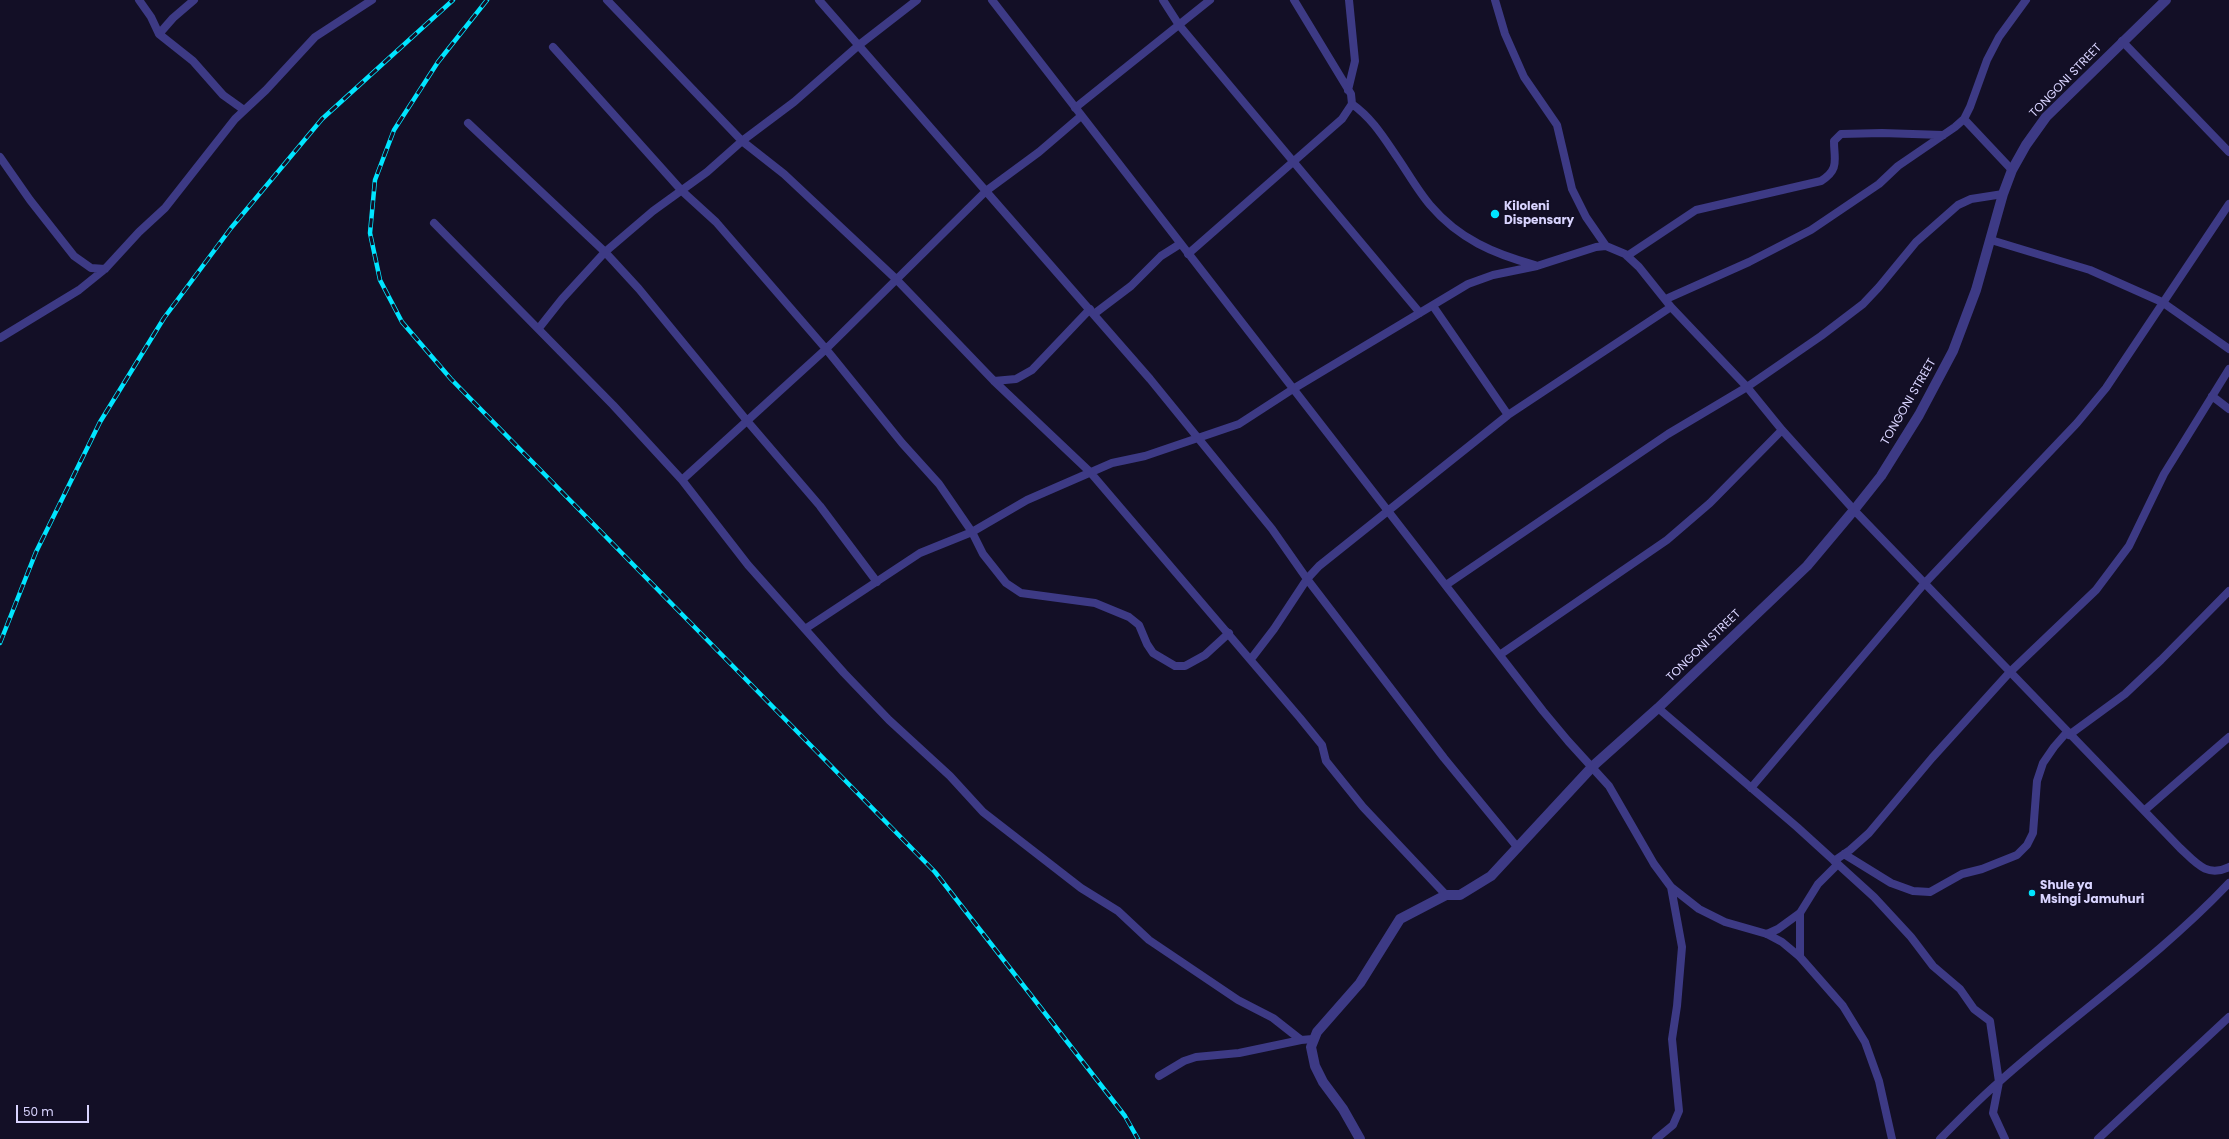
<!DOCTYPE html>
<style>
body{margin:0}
#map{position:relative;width:2229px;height:1139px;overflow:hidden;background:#130f26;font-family:Poppins,sans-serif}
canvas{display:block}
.scale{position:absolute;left:16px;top:1105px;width:73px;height:18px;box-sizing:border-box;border:2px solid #d9d4ff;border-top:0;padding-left:5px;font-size:12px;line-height:14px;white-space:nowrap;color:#d9d4ff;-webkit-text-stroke:3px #130f26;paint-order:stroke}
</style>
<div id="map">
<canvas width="2229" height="1139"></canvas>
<div class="scale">50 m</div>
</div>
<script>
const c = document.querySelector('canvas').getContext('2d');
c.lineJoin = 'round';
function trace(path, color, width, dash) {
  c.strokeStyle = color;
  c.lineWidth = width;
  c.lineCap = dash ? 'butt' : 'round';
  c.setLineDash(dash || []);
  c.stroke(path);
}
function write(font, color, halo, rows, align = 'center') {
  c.font = font + ' Poppins,sans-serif';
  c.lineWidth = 3.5;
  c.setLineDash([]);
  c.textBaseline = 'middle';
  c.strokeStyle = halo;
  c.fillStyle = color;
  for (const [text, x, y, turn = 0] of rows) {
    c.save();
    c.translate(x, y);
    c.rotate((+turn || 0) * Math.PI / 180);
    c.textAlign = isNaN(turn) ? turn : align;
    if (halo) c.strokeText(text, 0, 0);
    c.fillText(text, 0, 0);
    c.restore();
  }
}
trace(new Path2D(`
 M139 0 151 17 159 34 193 61 223 95 244 110
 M607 0 742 141 784 174 896 279 994 381 1090 472 1300 718 1322 745 1326 761 1363 807 1446 895
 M819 0 1150 379 1272 529 1307 579 1444 758 1518 848
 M992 0 1543 711 1568 741 1609 786 1654 864 1671 887 1699 909 1725 922 1767 934 1782 942 1800 957 1843 1006 1865 1042 1879 1081 1892 1139
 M1163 0 1179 25 1420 313
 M1495 0 1505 34 1524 77 1557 125 1572 189 1586 217 1606 246
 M159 34 173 18 194 0
 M2122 41 2229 152
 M553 47 682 191 716 222 826 349 902 443 939 484 972 532 983 554 1006 583 1021 593 1095 603 1129 617 1139 625 1147 644 1153 653 1175 666H1185L1205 655 1229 633
 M1348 90 1355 61 1349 0
 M1352 104C1372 118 1384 138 1397 157 1408 173 1418 191 1430 205 1459 239 1494 254 1535 265
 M1075 108 1210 0
 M1964 119 2012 170
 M468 123 605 252 639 289 748 422 820 506 877 582
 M0 157 30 200 74 256 91 268 105 269
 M434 223 613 405 682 480 748 565 844 673 889 720 950 776 983 812 1081 888 1118 911 1149 940 1238 1000 1273 1018 1301 1040 1313 1039
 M1991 240 2090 270 2162 302 2229 349
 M1188 254 1342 119 1352 104 1351 94 1294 0
 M1627 256 1696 210 1821 181C1840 169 1834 160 1834 141L1841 134 1882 133 1943 135
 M1666 299 1749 262 1811 230 1879 184 1898 166 1955 127 1964 119 1970 107 1987 60 1999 37 2026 0
 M1433 306 1508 415
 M1094 314 1131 286 1161 256 1180 244
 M539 328 562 299 605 252 653 211 707 172 742 141 794 102 859 45 917 0
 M0 338 79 290 105 269 139 232 165 208 235 119 266 90 315 37 372 0
 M994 381 1016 379 1032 370 1090 309
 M2212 396 2229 409
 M682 480 826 349 986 191 1039 152 1081 116
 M1446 585 1668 434 1747 387 1821 336 1863 304 1879 287 1916 242 1958 205 1971 199 2003 194
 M805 629 920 553 972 532 1027 500 1112 463 1145 456 1239 424 1293 389 1468 284 1493 275 1537 266 1596 247 1606 246 1625 254 1639 267 1671 307 1747 387 1782 430 1854 510 2180 848C2196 863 2207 878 2229 867
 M1501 654 1667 540 1710 503 1782 430
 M1251 659 1274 629 1307 579 1319 566 1508 415 1671 307
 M1658 708 1797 827 1874 897 1911 937 1933 966 1960 989 1974 1009 1990 1021 1999 1082 1993 1113 2005 1139
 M2069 735 2125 694 2161 660 2229 591
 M1751 788 1924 584 2077 423 2106 388 2229 204
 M2145 810 2229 737
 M1844 854 1891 883 1913 891 1930 892 1962 874 1982 869 2017 855 2027 845 2033 833 2037 781 2043 763 2054 747 2067 732
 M1834 861 1850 850 1869 833 1932 758 2009 673 2096 590 2129 546 2164 474 2229 369
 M1800 913V957
 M1767 934 1778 929 1800 913 1818 884 1838 864
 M1159 1076 1184 1061 1196 1057 1239 1053 1301 1040
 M1656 1139 1673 1125 1679 1111 1672 1039 1677 1006 1682 947 1671 887
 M1940 1139C1959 1120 1978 1100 1999 1082 2075 1014 2159 957 2229 883
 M2098 1139 2229 1017`), '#3d3a85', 8);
trace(new Path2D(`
 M1360 1139 1343 1109 1323 1082 1315 1066 1311 1047 1317 1032 1360 983 1400 919 1446 895H1460L1491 876 1593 766 1658 708 1807 566 1854 510 1881 476 1919 415 1953 351 1976 290 2003 194 2012 170 2026 145 2046 117 2166 0`), '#3d3a85', 10);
const rail = new Path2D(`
 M487 0 438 62 394 130 375 180 370 233 380 280 402 322 451 379 935 872 1125 1116 1138 1139
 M0 643 36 552 100 422 164 318 231 228 322 119 453 0`);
trace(rail, '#00e5ff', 4.5);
trace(rail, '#130f26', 3, [9]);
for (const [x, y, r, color] of [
 [1495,214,5,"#00e5ff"],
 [2032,893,4,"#00e5ff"]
]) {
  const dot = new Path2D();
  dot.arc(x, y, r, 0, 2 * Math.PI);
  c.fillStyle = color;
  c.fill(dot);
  trace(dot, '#130f26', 1.5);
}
write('12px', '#d9d4ff', '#130f26', [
 ["TONGONI STREET",2066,81,-46],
 ["TONGONI STREET",1909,402,-60],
 ["TONGONI STREET",1704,646,-44]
]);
write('bold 12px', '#d9d4ff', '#130f26', [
 ["Kiloleni",1504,207],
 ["Dispensary",1504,221],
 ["Shule ya",2040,886],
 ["Msingi Jamuhuri",2040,900]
], 'left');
</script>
